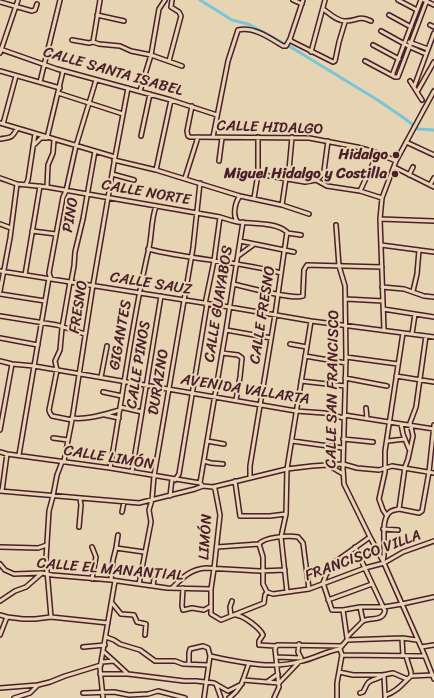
<!DOCTYPE html>
<meta charset="utf-8">
<style>
body{margin:0}
canvas{display:block;background:#e7d4b2}
</style>
<canvas width="434" height="698"></canvas>
<script>
const c = document.querySelector('canvas').getContext('2d');
c.lineJoin = 'round';
function trace(path, color, width, dash) {
  c.strokeStyle = color;
  c.lineWidth = width;
  c.lineCap = dash ? 'butt' : 'round';
  c.setLineDash(dash || []);
  c.stroke(path);
}
function write(font, color, halo, rows, align = 'center') {
  c.font = font + ' Sriracha,sans-serif';
  c.lineWidth = 4;
  c.setLineDash([]);
  c.textBaseline = 'middle';
  c.strokeStyle = halo;
  c.fillStyle = color;
  for (const [text, x, y, turn = 0] of rows) {
    c.save();
    c.translate(x, y);
    c.rotate((+turn || 0) * Math.PI / 180);
    c.textAlign = isNaN(turn) ? turn : align;
    if (halo) c.strokeText(text, 0, 0);
    c.fillText(text, 0, 0);
    c.restore();
  }
}
trace(new Path2D(`
 M200 0 232 20 248 24 289 46 376 99 404 118 418 129 434 130`), '#79c6d7', 3);
const street = new Path2D(`
 M293 0 302 4
 M398 0 417 10
 M424 0 434 5
 M0 2 32 11 35 10 37 4
 M323 9C329 13 338 22 346 21 358 21 358 15 371 21
 M97 15 124 21
 M389 15 411 27
 M430 25 434 27
 M381 31 410 47 426 54
 M290 39 291 41 333 62 335 61 339 42 345 22
 M72 40 89 43 93 42 99 44 120 46 131 51 151 55 182 66
 M93 42 100 0
 M409 42 428 49
 M373 45 399 59
 M0 49 57 69 171 100 217 115
 M311 52 325 0
 M0 53 18 0
 M169 61 181 16 179 12 171 7 172 0
 M365 61 395 77H398L427 0
 M0 71 60 88
 M393 76V73L421 0
 M410 81 422 100
 M40 82 60 0
 M414 87 434 33
 M140 91 151 55 159 9 165 0
 M417 92 434 62
 M58 93 123 114
 M192 106 187 131 188 136 190 137 309 138 357 147 375 152 396 161
 M0 123 115 157
 M3 124 16 76
 M141 136 150 94
 M213 137 228 61 238 30C253 26 270 38 283 46H286L290 39 303 0
 M0 139C11 137 11 139 17 129
 M406 142 434 155
 M33 146 41 138H47L63 71
 M114 160 156 170 240 196 282 205 309 214
 M219 161 222 138
 M394 167 434 187
 M156 170 171 100
 M112 174 134 180
 M258 174 305 182 316 180 327 186 360 191 382 198
 M409 175 413 167
 M0 178 17 184 47 187 220 217C226 219 232 221 238 222 252 224 276 222 287 232L275 315 250 466V478
 M185 178 198 137
 M316 180 322 175 324 171 328 141
 M26 184 28 180 35 134
 M430 185 434 178
 M47 187 48 165 53 153 54 140
 M360 191 378 153
 M254 198 258 174V137
 M282 205 286 178 289 170 292 137
 M380 219 434 221
 M238 222C232 216 235 202 240 196
 M0 224 11 228
 M336 225 339 266 345 286 346 357 343 468 344 484 370 537 383 561 425 656 434 679
 M32 231 56 234
 M287 233 301 235
 M240 241 294 252
 M381 245 434 252
 M148 249C192 260 238 261 281 273
 M238 256 253 245
 M0 271 229 307 311 321 434 337
 M25 275 40 186
 M51 279 49 273 63 197 66 191 76 146 96 80
 M70 282 62 328 60 350 55 361 57 370 49 410 50 413 52 416 72 420
 M71 282 74 266 75 252 83 219 95 151
 M233 284C247 287 292 300 303 296V293L304 270 307 265 382 267
 M382 287 404 289 424 296 434 297
 M0 291 10 238 17 184
 M413 291 417 274 419 250
 M0 294 45 301
 M346 299 383 301
 M205 304 214 261 220 217
 M383 309 434 317
 M0 316 57 325 85 334
 M226 330 271 338
 M384 330 380 219 382 198 396 161 434 91
 M412 334 415 314
 M0 338 38 345
 M290 344 307 347
 M222 353 238 355 242 358 240 377 236 400
 M305 356 346 363
 M346 357 398 364
 M0 361 12 364 34 366 296 411 324 413 344 418
 M396 376 434 382
 M101 377 107 346
 M345 378 387 386
 M301 381 345 386
 M103 392 122 396
 M120 407 142 412
 M366 408 367 418
 M105 415 119 418
 M344 415 434 429
 M72 418C88 420 105 414 120 410
 M401 424 403 434 409 449
 M0 430 12 364
 M53 438 68 440
 M343 439 373 442
 M207 441 224 444
 M292 441 343 448
 M388 441 405 439
 M0 452 7 454 110 468 200 483 203 486 213 487 287 469 312 466 343 464 357 468 379 470 392 466 434 473
 M19 455 49 278
 M64 461 72 420 93 285 115 157 128 88
 M204 461 211 463 223 464
 M328 465 343 474
 M110 468C123 395 132 320 149 248 152 234 151 220 156 206
 M132 472 161 296
 M175 480 179 474 207 304
 M235 481 240 516H270L286 514
 M200 483 226 330 243 222
 M213 487 215 489 220 515 214 569 211 589V614L221 620 231 616
 M0 491 139 503 195 489 203 486
 M2 491 7 454
 M170 496 172 479
 M399 509 419 513 422 511 429 472 434 425
 M122 512 124 502
 M387 516 383 510 379 499 385 472V451L403 333
 M79 527 81 505 80 499
 M383 529 398 530
 M118 535 116 548 144 552
 M370 537 335 562 326 575 323 583 332 610H343L360 607H384L402 604 434 597
 M259 544 263 557V584L267 592
 M0 547 38 548 47 545
 M217 547 259 544C264 537 289 535 298 537L303 543 309 589
 M355 547 385 611C382 622 371 617 363 621
 M383 561C387 550 379 520 390 512 392 510 396 510 399 509L405 467 408 459 413 436 410 423 416 407 426 336
 M0 564 5 570 14 574 42 573 52 575 111 580 167 588 211 589
 M92 579 96 557 92 547
 M111 580 113 560 116 548
 M139 584 151 522 149 510 152 500 154 476 193 248 200 183
 M153 586 154 579
 M173 587C183 577 191 569 206 568L260 571 285 570
 M183 588 182 606 183 610 192 608 204 610 211 606
 M287 592 281 537 286 514 287 469 311 321
 M328 600 372 584
 M0 601 15 591 26 587 42 573
 M232 601 230 607 231 616 264 603 265 595 267 592 273 594 309 589 365 568 384 563 403 552 434 541
 M112 603 121 614 134 615 137 622 146 624 145 635
 M343 610 347 638
 M0 615 7 617 23 619H35L51 617 108 623
 M236 615C244 616 260 628 263 635L259 641V645L276 646
 M51 617 46 559 49 511 53 496 57 475 62 462
 M0 635 7 617
 M106 637 114 640 120 644 140 650 155 661H175L183 664 208 665
 M347 637 363 621 360 607
 M402 638 403 656
 M299 644 298 652 301 658
 M83 647 105 645
 M341 647 347 640 402 638 417 640
 M421 647 434 645
 M104 652 114 661
 M342 655 425 656
 M210 656C239 662 272 670 302 661 315 658 327 651 340 649
 M276 657 301 658
 M102 662 114 661 128 674 184 681H196L214 683 228 691 242 684
 M189 664V653L190 649 203 646 208 648 210 656 204 698
 M339 672 353 675H383L393 673 407 679
 M100 674H128
 M384 675 385 696
 M411 676 433 675
 M243 680 279 683 298 663
 M267 682 278 674
 M216 684 221 698
 M0 688 38 685
 M83 693 114 692 129 695 148 694 158 691 185 698
 M360 693 363 692C365 689 366 685 368 683 372 678 379 680 383 675
 M14 698 30 693 38 685 50 682 65 676 101 665
 M103 698 100 668 115 581
 M229 698C243 688 243 678 249 663
 M274 698 279 687 275 649 277 645 342 646
 M337 698V683L342 655 340 649
 M385 698 386 695C397 692 403 683 411 676V672L406 656`);
trace(street, '#4a1f2b', 6);
trace(street, '#e7d4b2', 3);
for (const [x, y, r, color] of [
 [396,155,4,"#4a1f2b"],
 [395,174,4,"#4a1f2b"]
]) {
  const dot = new Path2D();
  dot.arc(x, y, r, 0, 2 * Math.PI);
  c.fillStyle = color;
  c.fill(dot);
  trace(dot, '#e7d4b2', 1.5);
}
write('15px', '#4a1f2b', '#e7d4b2', [
 ["CALLE SANTA ISABEL",113,72,16],
 ["CALLE HIDALGO",270,128,2],
 ["CALLE NORTE",146,193,10],
 ["PINO",71,215,-80],
 ["CALLE SAUZ",151,284,9],
 ["CALLE GUAYABOS",219,304,-81],
 ["FRESNO",79,307,-81],
 ["CALLE FRESNO",263,315,-81],
 ["GIGANTES",121,335,-80],
 ["CALLE PINOS",139,365,-81],
 ["DURAZNO",159,382,-81],
 ["CALLE SAN FRANCISCO",333,389,-89],
 ["AVENIDA VALLARTA",245,390,9],
 ["CALLE LIMÓN",109,458,9],
 ["LIMÓN",206,537,-86],
 ["FRANCISCO VILLA",363,556,-20],
 ["CALLE EL MANANTIAL",110,570,5]
]);
write('bold 15px', '#4a1f2b', '#e7d4b2', [
 ["Hidalgo",388,155],
 ["Miguel Hidalgo y Costilla",387,174]
], 'right');
</script>
